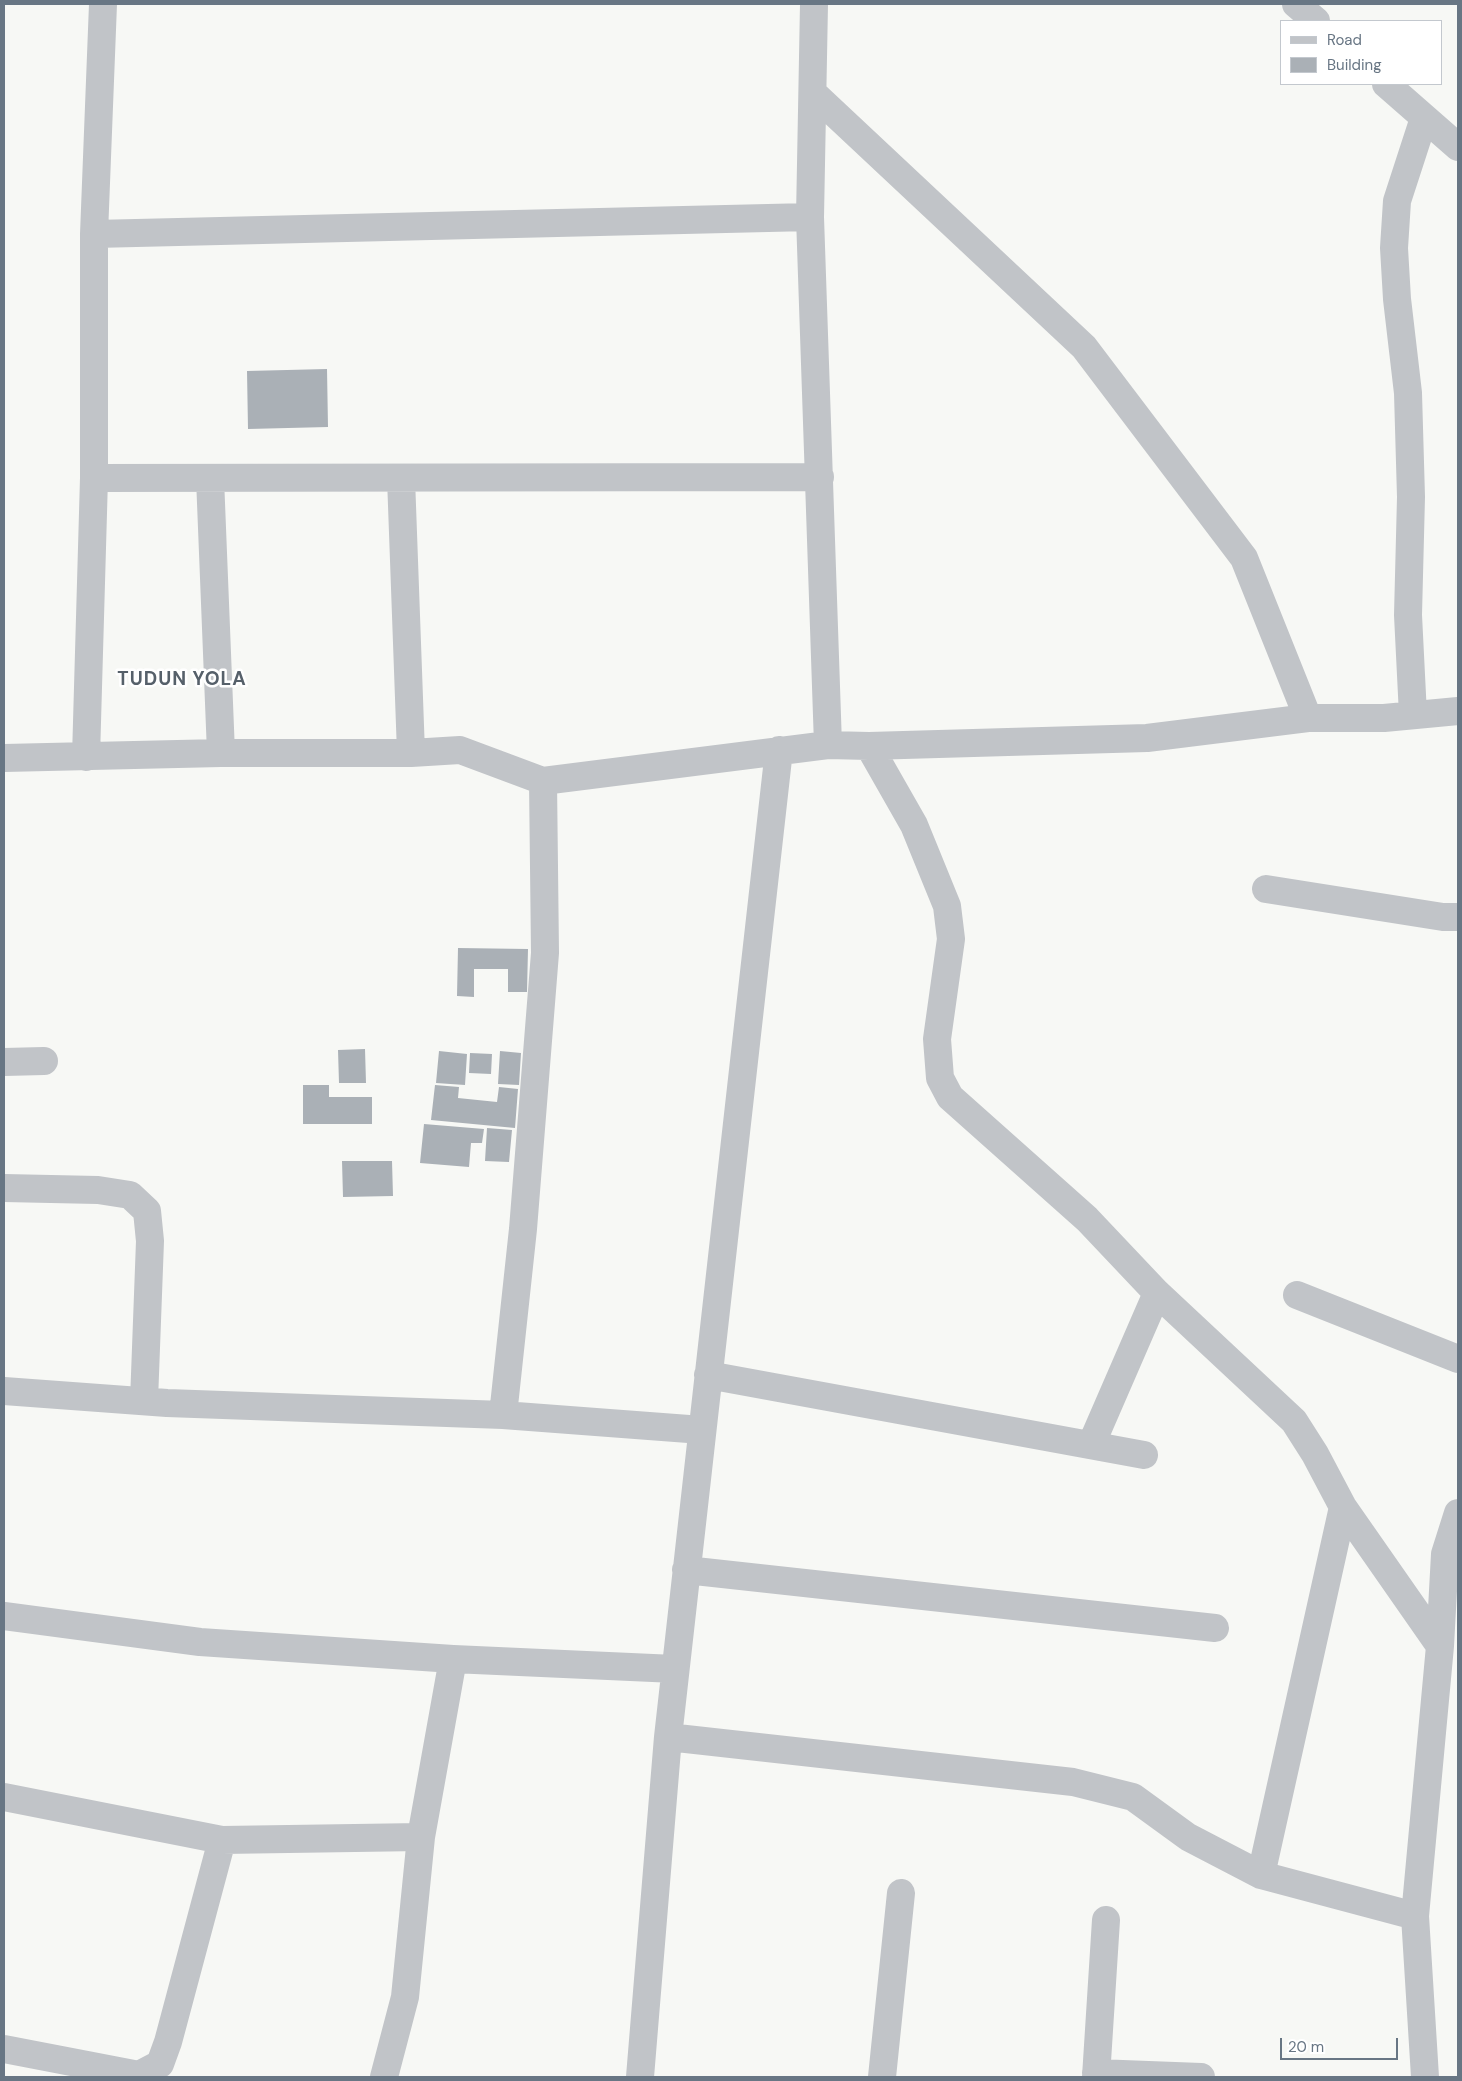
<!DOCTYPE html>
<style>
body{margin:0}
#map{position:relative;width:1462px;height:2081px;overflow:hidden;background:#f7f8f5;font-family:"DM Sans",sans-serif}
canvas{display:block}
.frame{position:absolute;inset:0;border:5px solid #687684;pointer-events:none}
.legend{position:absolute;left:1280px;top:20px;width:162px;height:65px;box-sizing:border-box;background:#fff;border:1px solid #c3c8ce;margin:0;padding:6px 9px;list-style:none;font-size:15px;color:#687684}
.legend li{display:flex;align-items:center;gap:10px;height:25px}
.legend b{width:25px;border:1px solid #c3c8ce}
.scale{position:absolute;left:1280px;top:2038px;width:118px;height:22px;box-sizing:border-box;border:2px solid #687684;border-top:0;padding-left:6px;font-size:15px;line-height:18px;white-space:nowrap;color:#687684;-webkit-text-stroke:4px #fff;paint-order:stroke}
</style>
<div id="map">
<canvas width="1462" height="2081"></canvas>
<div class="frame"></div>
<ul class="legend">
<li><b style="height:6px;background:#c1c4c8"></b>Road</li>
<li><b style="height:14px;background:#aab0b6"></b>Building</li>
</ul>
<div class="scale">20 m</div>
</div>
<script>
const c = document.querySelector('canvas').getContext('2d');
c.lineJoin = 'round';
function paint(path, color) {
  c.fillStyle = color;
  c.fill(path, 'evenodd');
}
function trace(path, color, width, dash) {
  c.strokeStyle = color;
  c.lineWidth = width;
  c.lineCap = dash ? 'butt' : 'round';
  c.setLineDash(dash || []);
  c.stroke(path);
}
function write(font, color, halo, rows, align = 'center') {
  c.font = font + ' "DM Sans",sans-serif';
  c.lineWidth = 5;
  c.setLineDash([]);
  c.textBaseline = 'middle';
  c.strokeStyle = halo;
  c.fillStyle = color;
  for (const [text, x, y, turn = 0] of rows) {
    c.save();
    c.translate(x, y);
    c.rotate((+turn || 0) * Math.PI / 180);
    c.textAlign = isNaN(turn) ? turn : align;
    if (halo) c.strokeText(text, 0, 0);
    c.fillText(text, 0, 0);
    c.restore();
  }
}
paint(new Path2D(`
 M327 369 328 427 248 429 247 371Z
 M458 948 528 949 527 992H508V969H474V997L457 996Z
 M365 1049 366 1083H339L338 1050Z
 M439 1051 467 1054 465 1085 436 1083Z
 M500 1051 521 1053 519 1085 498 1084Z
 M470 1053 492 1054 491 1074 469 1073Z
 M303 1085H329V1097H372V1124H303Z
 M435 1085 459 1087 458 1098 497 1102 499 1087 518 1089 515 1128 431 1120Z
 M424 1124 484 1129 482 1143H471L469 1167 420 1163Z
 M487 1128 512 1130 509 1162 485 1161Z
 M342 1161H392L393 1196 343 1197Z`), '#aab0b6');
trace(new Path2D(`
 M814 4 810 217 828 745
 M1296 4 1316 21
 M1386 84 1458 147
 M814 94 1084 347 1244 558 1308 718
 M94 234 810 217
 M94 478 820 477
 M210 478 221 753
 M401 478 411 753
 M1413 715 1408 615 1411 497 1408 393 1397 299 1394 248 1397 201 1424 118
 M869 746 914 825 947 906 951 939 937 1039 940 1078 950 1097 1087 1219 1157 1293 1294 1421 1315 1454 1343 1507 1440 1646
 M86 757 94 478V234L103 4
 M4 758 221 753H411L460 750 543 781 828 745 869 746 1147 738 1308 718H1384L1458 711
 M1266 889 1443 917H1458
 M4 1062 44 1061
 M4 1188 98 1190 130 1195 147 1211 150 1241 144 1401
 M1297 1295 1458 1359
 M708 1375 1144 1455
 M4 1391 167 1403 503 1415 702 1430
 M503 1415 523 1229 545 953 543 781
 M1091 1445 1157 1293
 M686 1570 1215 1628
 M4 1616 200 1642 453 1659 675 1669
 M668 1737 1073 1782 1133 1797 1188 1837 1261 1875 1415 1916
 M4 1797 222 1840 421 1837
 M1261 1875 1343 1507
 M4 2049 139 2075 160 2064 168 2042 222 1840
 M1096 2073 1201 2077
 M384 2077 405 1997 421 1837 453 1659
 M640 2077 668 1737 779 750
 M882 2077 901 1893
 M1096 2077 1106 1920
 M1425 2077 1415 1916 1440 1646 1445 1554 1458 1513`), '#c1c4c8', 28);
c.letterSpacing = '1px';
write('bold 19px', '#56606a', '#fff', [
 ["TUDUN YOLA",182,680]
]);
c.letterSpacing = '0px';
</script>
